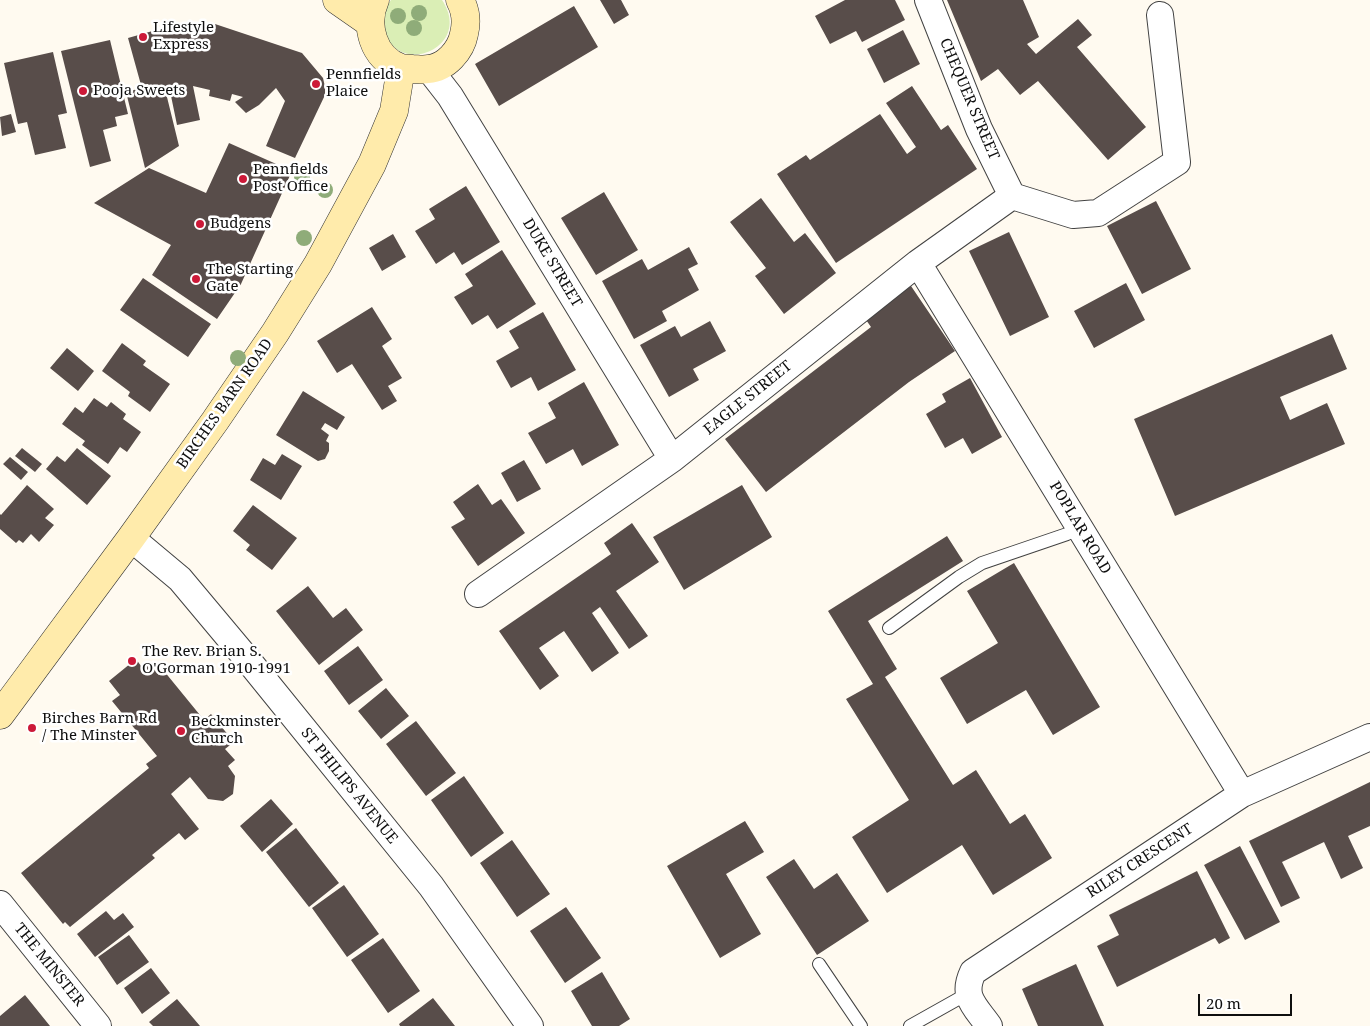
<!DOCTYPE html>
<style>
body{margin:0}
#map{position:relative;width:1370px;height:1026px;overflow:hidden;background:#fffaf0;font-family:"Noto Serif",serif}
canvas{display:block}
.scale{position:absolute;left:1198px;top:994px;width:94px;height:22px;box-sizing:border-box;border:2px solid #0f0f0f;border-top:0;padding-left:6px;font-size:15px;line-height:18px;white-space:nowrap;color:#0f0f0f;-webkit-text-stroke:4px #fff;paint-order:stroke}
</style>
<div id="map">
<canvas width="1370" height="1026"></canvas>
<div class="scale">20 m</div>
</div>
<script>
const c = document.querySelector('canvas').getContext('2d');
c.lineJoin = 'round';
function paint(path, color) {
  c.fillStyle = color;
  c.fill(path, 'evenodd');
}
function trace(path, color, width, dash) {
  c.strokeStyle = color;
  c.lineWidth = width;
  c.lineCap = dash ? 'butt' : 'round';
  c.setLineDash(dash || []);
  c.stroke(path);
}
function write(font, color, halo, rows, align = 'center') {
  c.font = font + ' "Noto Serif",serif';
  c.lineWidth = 5;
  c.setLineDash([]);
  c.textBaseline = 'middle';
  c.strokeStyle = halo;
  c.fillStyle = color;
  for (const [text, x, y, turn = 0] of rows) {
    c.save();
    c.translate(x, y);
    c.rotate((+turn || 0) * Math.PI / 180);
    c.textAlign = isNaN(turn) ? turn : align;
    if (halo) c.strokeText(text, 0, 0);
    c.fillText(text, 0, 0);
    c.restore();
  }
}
paint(new Path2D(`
 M391 0H442C474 48 396 79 384 29 382 19 384 8 391 0Z`), '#daeeb5');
paint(new Path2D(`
 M600 0H621L629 15 614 24Z
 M845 0H895L905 20 862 42 856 31 830 44 815 16Z
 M947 0H1023L1039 37 1027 44 1036 54 1078 19 1092 35 1077 47 1146 127 1108 160 1038 81 1020 95 998 69 981 81Z
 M574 6 598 47 499 106 475 64Z
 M215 24 302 53 323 78 325 87V95L295 158 266 146 285 101 276 88 259 105 246 113 235 102 243 97 232 94 230 101 209 96 210 90 193 86 200 120 177 125 170 91 166 93 179 146 145 168 126 92 142 88 143 91 149 90 148 84 141 85 128 38 163 28Z
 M903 30 920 64 884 83 867 49Z
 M110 40 128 114 115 117 117 126 103 130 111 161 90 167 61 51Z
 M53 52 67 113 58 115 66 148 35 155 27 122 18 124 4 63Z
 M912 86 941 130 948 125 977 169 836 263 777 174 806 155 810 160 880 114 907 154 916 147 886 103Z
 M11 114 16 132 2 136 0 117Z
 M229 143 292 171 241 284 217 319 152 275 171 245 94 203 149 168 206 193Z
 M466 186 500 242 462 265 454 252 436 264 415 231 435 219 429 209Z
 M604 192 638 250 596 275 561 218Z
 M761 198 794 242 805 233 836 273 784 314 755 276 766 268 730 222Z
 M1156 201 1191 269 1142 294 1107 226Z
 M1009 232 1049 317 1010 336 969 251Z
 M393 234 406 257 382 271 369 248Z
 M689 247 698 264 688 269 699 290 662 311 667 321 634 339 602 281 642 259 648 270Z
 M502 250 536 304 497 329 488 315 472 325 454 297 473 286 465 274Z
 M143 278 211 324 188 357 120 310Z
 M1126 283 1145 320 1094 348 1074 311Z
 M911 286 955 351 909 382 766 492 725 439 871 327 864 317Z
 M372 307 392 339 382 346 402 378 388 386 397 401 382 410 352 364 337 373 317 341Z
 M543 312 576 370 538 391 531 377 511 388 496 361 519 348 509 331Z
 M710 321 726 351 693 369 699 380 669 397 640 345 675 326 681 337Z
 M1332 334 1347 369 1280 397 1290 420 1327 403 1345 444 1175 516 1134 419Z
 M122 343 146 361 143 365 170 384 150 412 128 396 130 392 102 371Z
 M67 348 94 371 78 391 50 368Z
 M970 378 1002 437 972 454 963 438 945 448 926 414 946 402 942 394Z
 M584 382 619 445 582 466 573 449 546 464 528 433 556 418 548 403Z
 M303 391 345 417 337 430 325 423 321 429 329 435 326 441 329 443V451L325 459 318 461 276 435Z
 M94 398 107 407 111 402 126 414 123 419 141 432 127 452 120 447 108 464 82 445 85 441 62 424 75 407 83 413Z
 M22 448 42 464 35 472 15 456Z
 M77 448 111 476 87 505 46 469 57 456 65 462Z
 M282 454 302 466 281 500 250 480 263 458 275 465Z
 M10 457 28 472 21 480 3 464Z
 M524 460 541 489 517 502 501 473Z
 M478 484 492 505 501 499 525 533 478 566 451 527 465 519 453 502Z
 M27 485 54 509 45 518 54 525 39 542 31 534 23 543 19 540 16 543 0 529V514L1 515Z
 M742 485 772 537 684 590 653 537Z
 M253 505 297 538 272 570 246 550 250 545 233 531Z
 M632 523 659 562 616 591 648 636 629 649 600 607 592 613 619 653 592 672 564 631 539 648 559 676 540 690 499 631 611 554 604 543Z
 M947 536 963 561 868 621 897 669 885 677 953 785 976 770 1010 824 1025 814 1052 858 993 895 962 845 887 893 852 837 909 800 846 699 873 684 828 611Z
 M1014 563 1100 707 1053 735 1026 690 967 724 940 678 998 643 967 591Z
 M308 586 333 618 346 608 363 630 319 665 276 611Z
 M358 646 383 680 349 705 324 671Z
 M136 659 141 666 147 661 159 675 164 671 204 720 211 714 234 742 225 749 235 760 228 766 235 776 233 794 223 801 208 799 190 777 171 794 199 829 185 840 179 833 152 855 155 858 70 927 65 922 63 924 21 873 149 768 146 764 157 756 112 701 120 695 109 681Z
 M386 688 409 716 381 739 358 711Z
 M416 721 456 773 426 796 386 744Z
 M464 776 504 833 471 857 431 800Z
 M1370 782V826L1348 836 1363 868 1341 879 1324 842 1282 862 1300 898 1281 907 1249 841Z
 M271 799 293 824 262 852 240 826Z
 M745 821 764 852 726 874 761 934 720 958 667 866Z
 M296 828 339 883 309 907 266 852Z
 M512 840 550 894 517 917 480 863Z
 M1240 846 1280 922 1245 940 1204 865Z
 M794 859 814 889 837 873 869 921 817 955 766 877Z
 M1197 871 1230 938 1219 944 1215 938 1117 987 1097 946 1119 935 1109 915Z
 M344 885 379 934 347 957 312 908Z
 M566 907 601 958 565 983 530 931Z
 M106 911 114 920 123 913 134 927 95 957 77 934Z
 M129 935 149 962 117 985 98 957Z
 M383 938 420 991 388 1013 351 960Z
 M1076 964 1104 1026H1038L1022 989Z
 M151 968 170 993 142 1014 124 988Z
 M602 972 630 1019 619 1026H592L571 991Z
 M25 995 50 1026H0V1016Z
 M433 998 455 1026H400L399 1024Z
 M177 999 200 1026H153L149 1022Z`), '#584d4a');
const lane = new Path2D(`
 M889 628 959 577 982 563 1067 534 1080 528
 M819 964 861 1026
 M910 1026 967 994`);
const street = new Path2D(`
 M928 0 979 129 1012 196
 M429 69 450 96 672 459
 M1012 196 1073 215 1098 213 1177 162 1160 15
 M918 263 1242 794
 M131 538 180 579 252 665 431 886 530 1026
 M478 594 672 459 918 263 1012 196
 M0 904 98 1026
 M989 1026C975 1006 961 997 973 972L1242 794 1370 737`);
const secondary = new Path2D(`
 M337 0 370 23
 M375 0C364 24 373 59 401 68 404 69 409 68 412 69 417 69 423 70 428 69 446 68 461 50 464 34 467 22 466 11 460 0
 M0 715 131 538 215 421 275 333 318 264 372 164 394 111 401 68`);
trace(lane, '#424242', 14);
trace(street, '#424242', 28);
trace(secondary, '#313131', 29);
trace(lane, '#fff', 12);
trace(street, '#fff', 26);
trace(secondary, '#ffebab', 28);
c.fillStyle = '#8fac79';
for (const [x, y] of [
 [419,13],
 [398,16],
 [414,28],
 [302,177],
 [325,190],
 [304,238],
 [238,358]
]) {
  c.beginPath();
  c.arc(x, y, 8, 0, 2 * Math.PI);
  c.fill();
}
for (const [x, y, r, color] of [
 [143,37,5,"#cc1938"],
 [316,84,5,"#cc1938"],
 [83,91,5,"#cc1938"],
 [243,179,5,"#cc1938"],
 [200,224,5,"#cc1938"],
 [196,279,5,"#cc1938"],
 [132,661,5,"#cc1938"],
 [32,728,5,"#cc1938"],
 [181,731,5,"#cc1938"]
]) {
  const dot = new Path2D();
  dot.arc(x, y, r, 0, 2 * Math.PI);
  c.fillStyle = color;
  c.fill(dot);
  trace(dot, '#fff', 2);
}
write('15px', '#0f0f0f', '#fff', [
 ["Lifestyle",153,28],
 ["Express",153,45],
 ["Pennfields",326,75],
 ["Plaice",326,92],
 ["Pooja Sweets",93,91],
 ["Pennfields",253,170],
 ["Post Office",253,187],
 ["Budgens",210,224],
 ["The Starting",206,270],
 ["Gate",206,287],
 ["The Rev. Brian S.",142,652],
 ["O'Gorman 1910-1991",142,669],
 ["Birches Barn Rd",42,719],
 ["/ The Minster",42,736],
 ["Beckminster",191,722],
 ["Church",191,739]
], 'left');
write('15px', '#0f0f0f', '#fff', [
 ["CHEQUER STREET",969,99,67],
 ["DUKE STREET",552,263,59],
 ["EAGLE STREET",748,398,-39],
 ["BIRCHES BARN ROAD",225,404,-55],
 ["POPLAR ROAD",1080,528,59],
 ["ST PHILIPS AVENUE",349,786,51],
 ["RILEY CRESCENT",1140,861,-33],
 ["THE MINSTER",49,965,51]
]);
</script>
